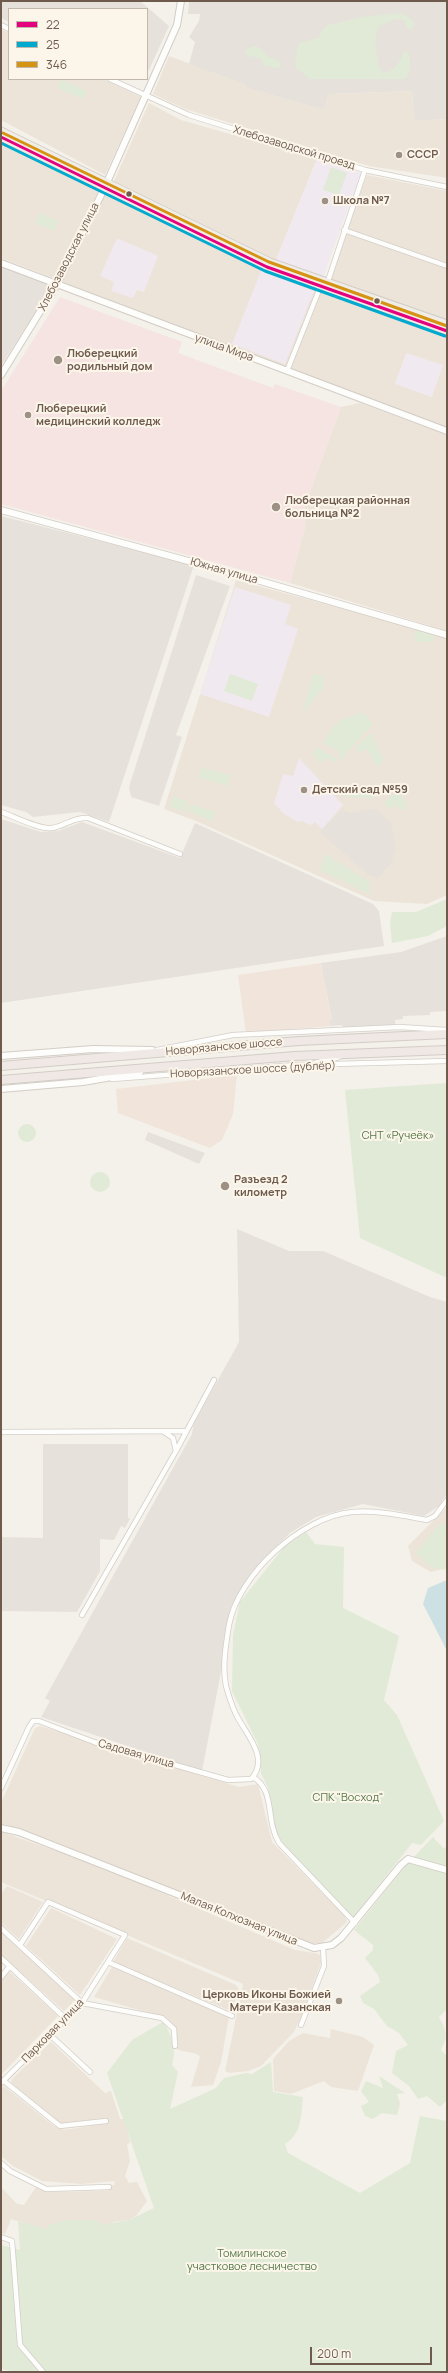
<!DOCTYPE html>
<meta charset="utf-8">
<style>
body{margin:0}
#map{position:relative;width:448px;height:2373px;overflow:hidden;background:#f4f1ea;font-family:Manrope,sans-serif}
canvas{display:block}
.frame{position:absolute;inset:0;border:2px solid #6e5b4e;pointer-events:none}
.legend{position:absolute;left:8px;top:8px;width:140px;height:72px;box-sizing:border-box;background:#fcf6ea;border:1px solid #c3b8ac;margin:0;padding:5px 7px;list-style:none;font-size:12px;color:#6e5b4e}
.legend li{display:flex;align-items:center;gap:8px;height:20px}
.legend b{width:20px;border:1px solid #c3b8ac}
.scale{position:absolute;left:310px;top:2347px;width:122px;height:18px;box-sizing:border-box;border:2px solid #6e5b4e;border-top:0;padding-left:5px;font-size:12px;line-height:14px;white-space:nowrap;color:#6e5b4e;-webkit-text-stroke:3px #fcf6ea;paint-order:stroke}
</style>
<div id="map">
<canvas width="448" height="2373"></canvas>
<div class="frame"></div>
<ul class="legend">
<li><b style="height:5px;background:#e5007d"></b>22</li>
<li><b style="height:5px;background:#00a9ce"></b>25</li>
<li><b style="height:5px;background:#d59314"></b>346</li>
</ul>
<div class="scale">200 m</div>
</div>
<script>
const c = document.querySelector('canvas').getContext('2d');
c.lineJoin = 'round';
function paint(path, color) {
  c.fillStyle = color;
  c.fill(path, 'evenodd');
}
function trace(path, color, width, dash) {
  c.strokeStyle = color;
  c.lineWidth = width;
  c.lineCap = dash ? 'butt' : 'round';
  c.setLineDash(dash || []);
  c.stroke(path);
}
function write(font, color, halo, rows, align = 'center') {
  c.font = font + ' Manrope,sans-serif';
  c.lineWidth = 4;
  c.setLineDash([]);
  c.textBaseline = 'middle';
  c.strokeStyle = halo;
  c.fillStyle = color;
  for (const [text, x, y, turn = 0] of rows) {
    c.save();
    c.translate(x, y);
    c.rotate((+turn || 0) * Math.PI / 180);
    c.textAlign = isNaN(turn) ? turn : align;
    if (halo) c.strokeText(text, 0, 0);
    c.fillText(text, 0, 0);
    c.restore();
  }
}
paint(new Path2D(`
 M1 29 9 33V79H103L141 97 105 175 1 120Z
 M169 56 244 84 247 88 324 110 329 94 412 91 414 121 447 119V178L369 166 185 109 153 94Z
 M149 103 181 120 317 159 276 260 114 181Z
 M1 142 99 190 56 279 1 258Z
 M367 175 447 191V320L329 280Z
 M105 192 265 269 318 288 286 369 61 283Z
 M321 289 447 332V429L289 370Z
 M360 403 447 435V631L290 583 306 523 303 511 341 407Z
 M236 580 447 637V895L427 904 374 901 196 821 164 809Z
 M447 1507V1568L431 1572 412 1561 408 1546Z
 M40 1726 239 1787 258 1784 272 1842 345 1916 347 1922 322 1943H304L31 1833 1 1823V1803L35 1728Z
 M2 1832 102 1867 295 1950 315 1953 320 1955 321 1963 302 2015 294 2032 261 2066 248 2071 229 2073 225 2071 243 1984 1 1882Z
 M7 1886 43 1902 19 1939 1 1923V1894Z
 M51 1908 117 1939 80 1995 26 1946Z
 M1 1931 75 2000 64 2011 1 1955Z
 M127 1938 236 1985 239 1990 231 2011 113 1962Z
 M112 1967 229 2017 221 2062 213 2085 191 2087 200 2057 197 2054 178 2050 176 2029 167 2018 94 1997Z
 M9 1971 58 2016 1 2075V1980Z
 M331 2029 363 2037 374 2045 358 2091 331 2087 324 2081 291 2094 274 2091 273 2059 289 2041 303 2033 330 2038Z
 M51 2042 105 2093 111 2091 120 2119H125L130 2143 127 2144 130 2161 125 2176 129 2183 137 2182 147 2201 136 2216 129 2220 113 2222 112 2224 48 2230 11 2219 5 2234 1 2233V2187L17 2204 24 2205 36 2187 48 2192 96 2191 111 2190V2185H115L114 2181 81 2184 42 2181 13 2166 1 2156V2089L4 2086 54 2126 64 2130 109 2123 108 2119 61 2124 12 2084 11 2080Z`), '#ece4d8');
paint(new Path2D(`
 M321 963 332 1021H329L330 1026 246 1033 238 975Z
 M237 1075 233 1114 222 1140 210 1148 118 1113 116 1089Z`), '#f1e4db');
paint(new Path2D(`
 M1 1H140L169 26 149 70 147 69V9H9V22L1 18Z
 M189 1H447V119L414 121 412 91 329 94 324 110 247 88 244 84 189 64 195 42 189 37 199 21 200 14H188Z
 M1 266 52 286 1 366Z
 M1 516 194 565 109 822 80 812 33 817 26 812 1 805Z
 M196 575 230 586 176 735 182 737 159 806 131 797 129 787Z
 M342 809 348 813 375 809 391 822 396 848 391 863 378 878 370 876 320 832Z
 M1 819 41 832 58 831 82 822 180 858 195 823 373 904 379 911 384 946 1 1003Z
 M447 936V1011L430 1012V1015L403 1016V1019L395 1020V1025L343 1028 342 1025 330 1026 329 1021 332 1020 321 963 401 952Z
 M148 1132 205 1153 199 1164 145 1140Z
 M237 1229 289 1251H323L430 1297 447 1302V1493L439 1506 424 1516 363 1504 316 1517 290 1533 252 1572 231 1606 225 1651 202 1771 41 1717 50 1701 45 1698 192 1434 194 1423 239 1342Z
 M43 1444H128V1518L130 1519 125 1528 121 1526 114 1540 100 1539V1571L77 1612 1 1611V1537L43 1538Z`), '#e6e1db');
paint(new Path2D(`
 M317 159 361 173 323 277 276 260Z
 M117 238 158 256 144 292 137 290 133 298 111 291 114 282 100 276Z
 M261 271 314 291 285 364 232 344Z
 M406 353 443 365 432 397 395 384Z
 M235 587 291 605 285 624 298 629 269 717 200 694Z
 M299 758 343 805 322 829 315 822 311 825 302 821 297 822 283 813 274 803 283 774 293 776Z`), '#f1e9f0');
paint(new Path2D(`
 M60 297 182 342 178 353 273 388 275 384 341 407 304 510 306 523 290 583 1 504V391Z`), '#f5e4e2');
paint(new Path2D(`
 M401 13 413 20 414 25 411 30 407 28 404 20 396 19 379 26C372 40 377 59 383 74 395 70 399 63 404 52L407 51C412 60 412 72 405 79H310L296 68 295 60 299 43 318 38 325 26 362 17Z
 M255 46C263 48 263 51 268 56 273 60 278 58 282 64L279 68 265 66 260 58 248 56 245 53 246 49Z
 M61 79 87 91 83 99 57 88Z
 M331 167 347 173 339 195 323 190Z
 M40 213 58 221 54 231 35 223Z
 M416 629 435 636 432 642H419L414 639Z
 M230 674 258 684 252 701 224 691Z
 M313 674 324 676 323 688 302 714Z
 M363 712 373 724 338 762 340 752 323 743 333 727 343 719Z
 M371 733 384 760 378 767 366 749 358 753 355 748Z
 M318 748 337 759 336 763 326 758 320 763 312 753Z
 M202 768 231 775 227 786 198 777Z
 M354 785 364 788 374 799 343 796Z
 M397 790 408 805 403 811 396 806 388 808 384 803Z
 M174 796 188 802 185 811 169 807Z
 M190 804 216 812 212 821 188 811Z
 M325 854 369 881 371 895 320 870Z
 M445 900 447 901V926L428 936 392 943 390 922 392 912H416Z
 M447 1083V1278L360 1238 345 1090Z
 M18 1133a9 9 0 1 1 18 0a9 9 0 1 1-18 0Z
 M90 1182a10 10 0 1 1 20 0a10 10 0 1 1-20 0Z
 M447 1522V1569C433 1571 425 1562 416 1553L438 1526Z
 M306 1532 315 1544 344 1547 343 1608 399 1636 384 1700 397 1715 444 1821 421 1845 412 1843 354 1917 351 1916 286 1847 275 1832 268 1788 261 1773 258 1744 232 1691 233 1635 240 1602 284 1547Z
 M433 1837 444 1849 447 1845V2009L439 2017C447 2031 448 2036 441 2050L447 2056V2100L440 2107 427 2096 418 2099 409 2086 392 2073 396 2051 408 2045 399 2033 387 2026 374 2009 363 2003 360 1996 380 1982 378 1975 365 1958 373 1950V1945L354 1930 406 1865Z
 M163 2022C172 2034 177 2050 172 2065L178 2072 170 2109 216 2088 224 2078 246 2073 252 2074 271 2062 273 2092 303 2097C301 2115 302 2134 285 2144L288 2153 360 2193 410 2163 420 2116 447 2121V2372H17L1 2369V2245L20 2250 18 2221 48 2229V2225L67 2220H97L102 2225 129 2220 154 2208 107 2073 132 2040Z
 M379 2076 405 2093 397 2094 400 2104 397 2115 382 2113 373 2119 365 2116 361 2106 369 2102 361 2091 366 2081 383 2088Z`), '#e0ead6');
paint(new Path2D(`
 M447 1580V1651L423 1604 428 1588Z`), '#cde0e3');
const street = new Path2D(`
 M1 25 9 29
 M110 79 189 115 365 170 447 187
 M344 230 447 266
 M327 284 365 170
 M287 371 321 285
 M1 812C13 816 40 830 52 828 65 826 73 817 88 818L180 854
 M157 1050 233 1035 400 1027 447 1030
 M315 1063 339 1057
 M112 1079 296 1065 447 1061
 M1 1432 186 1431
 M164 1432 173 1438 176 1451
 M82 1615 176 1451 214 1380
 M253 1777C276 1791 265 1820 279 1843L355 1923
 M1 1788 29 1727 33 1721H39L94 1742 228 1780 251 1779C269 1760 249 1737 239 1720 233 1710 229 1697 226 1686 222 1667 226 1644 229 1625 238 1575 301 1517 352 1512 377 1510 404 1516 427 1520L435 1516 447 1500
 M1 1928 82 2003 162 2018 174 2029 175 2046
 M1 1958 66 2019
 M108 1962 232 2016
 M1 1977 10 1966
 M301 2025 324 1966 323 1947
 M50 2035 90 2072
 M4 2081 60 2126 106 2121
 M1 2083 82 2003 125 1935 48 1902 20 1945
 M1 2163 10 2171 46 2189 109 2187
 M1 2237 12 2241 20 2345 43 2372`);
const secondary = new Path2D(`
 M1 263 447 431
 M1 375 57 284 104 189 177 25 181 1
 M1 510 236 574 447 635
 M1 1056 93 1049 152 1050
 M1 1089 83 1082 140 1072
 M1 1828 19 1832 314 1948 332 1945 341 1938 401 1865 408 1859 447 1870`);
const primary = new Path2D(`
 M1 131 270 262 447 324
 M1 137 267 267 447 331`);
const highway = new Path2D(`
 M1 1066 299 1041 447 1034
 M1 1080 295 1056 447 1050`);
trace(street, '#d3cec8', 6);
trace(secondary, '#d3cdc6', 8);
trace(primary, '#d3cdc7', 9);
trace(highway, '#d3cdc7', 10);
trace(street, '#fdfdfc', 4.5);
trace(secondary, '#fdfdfc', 6);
trace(primary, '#f0ede6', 7);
trace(highway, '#efe8e5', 8);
trace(new Path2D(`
 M1 137 267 267 447 331`), '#e5007d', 3);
trace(new Path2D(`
 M1 143 265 271 445 336`), '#00a9ce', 3);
trace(new Path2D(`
 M3 133 269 262 447 326`), '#d59314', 3);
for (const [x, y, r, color] of [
 [399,155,4,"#9d9085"],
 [129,194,3.5,"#6e5b4e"],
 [325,201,4,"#9d9085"],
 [377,301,3.5,"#6e5b4e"],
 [58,360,5,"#9d9085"],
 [28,415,4,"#9d9085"],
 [276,507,5,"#9d9085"],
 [304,790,4,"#9d9085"],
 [225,1186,5,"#9d9085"],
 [339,2001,4,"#9d9085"]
]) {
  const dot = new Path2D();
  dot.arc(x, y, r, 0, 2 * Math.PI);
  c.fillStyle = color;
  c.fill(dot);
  trace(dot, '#fcf6ea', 1.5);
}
write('11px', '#6e5b4e', '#fcf6ea', [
 ["Хлебозаводской проезд",294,148,17],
 ["Хлебозаводская улица",69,257,-63],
 ["улица Мира",224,348,20],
 ["Южная улица",224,571,16],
 ["Новорязанское шоссе",224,1047,-5],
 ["Новорязанское шоссе (дублёр)",253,1070,-3],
 ["Садовая улица",136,1754,16],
 ["Малая Колхозная улица",239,1919,22],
 ["Парковая улица",53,2031,-46]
]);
write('bold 11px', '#6e5b4e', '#fcf6ea', [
 ["СССР",407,155],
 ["Школа №7",333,201],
 ["Люберецкий",67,354],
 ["родильный дом",67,367],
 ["Люберецкий",36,409],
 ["медицинский колледж",36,422],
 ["Люберецкая районная",285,501],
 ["больница №2",285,514],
 ["Детский сад №59",312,790],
 ["Разъезд 2",234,1180],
 ["километр",234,1193],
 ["Церковь Иконы Божией",331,1995,"right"],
 ["Матери Казанская",331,2008,"right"]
], 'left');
write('11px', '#54784a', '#fcf6ea', [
 ["СНТ «Ручеёк»",398,1136],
 ["СПК \"Восход\"",348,1798],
 ["Томилинское",252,2254],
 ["участковое лесничество",252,2267]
]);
</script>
